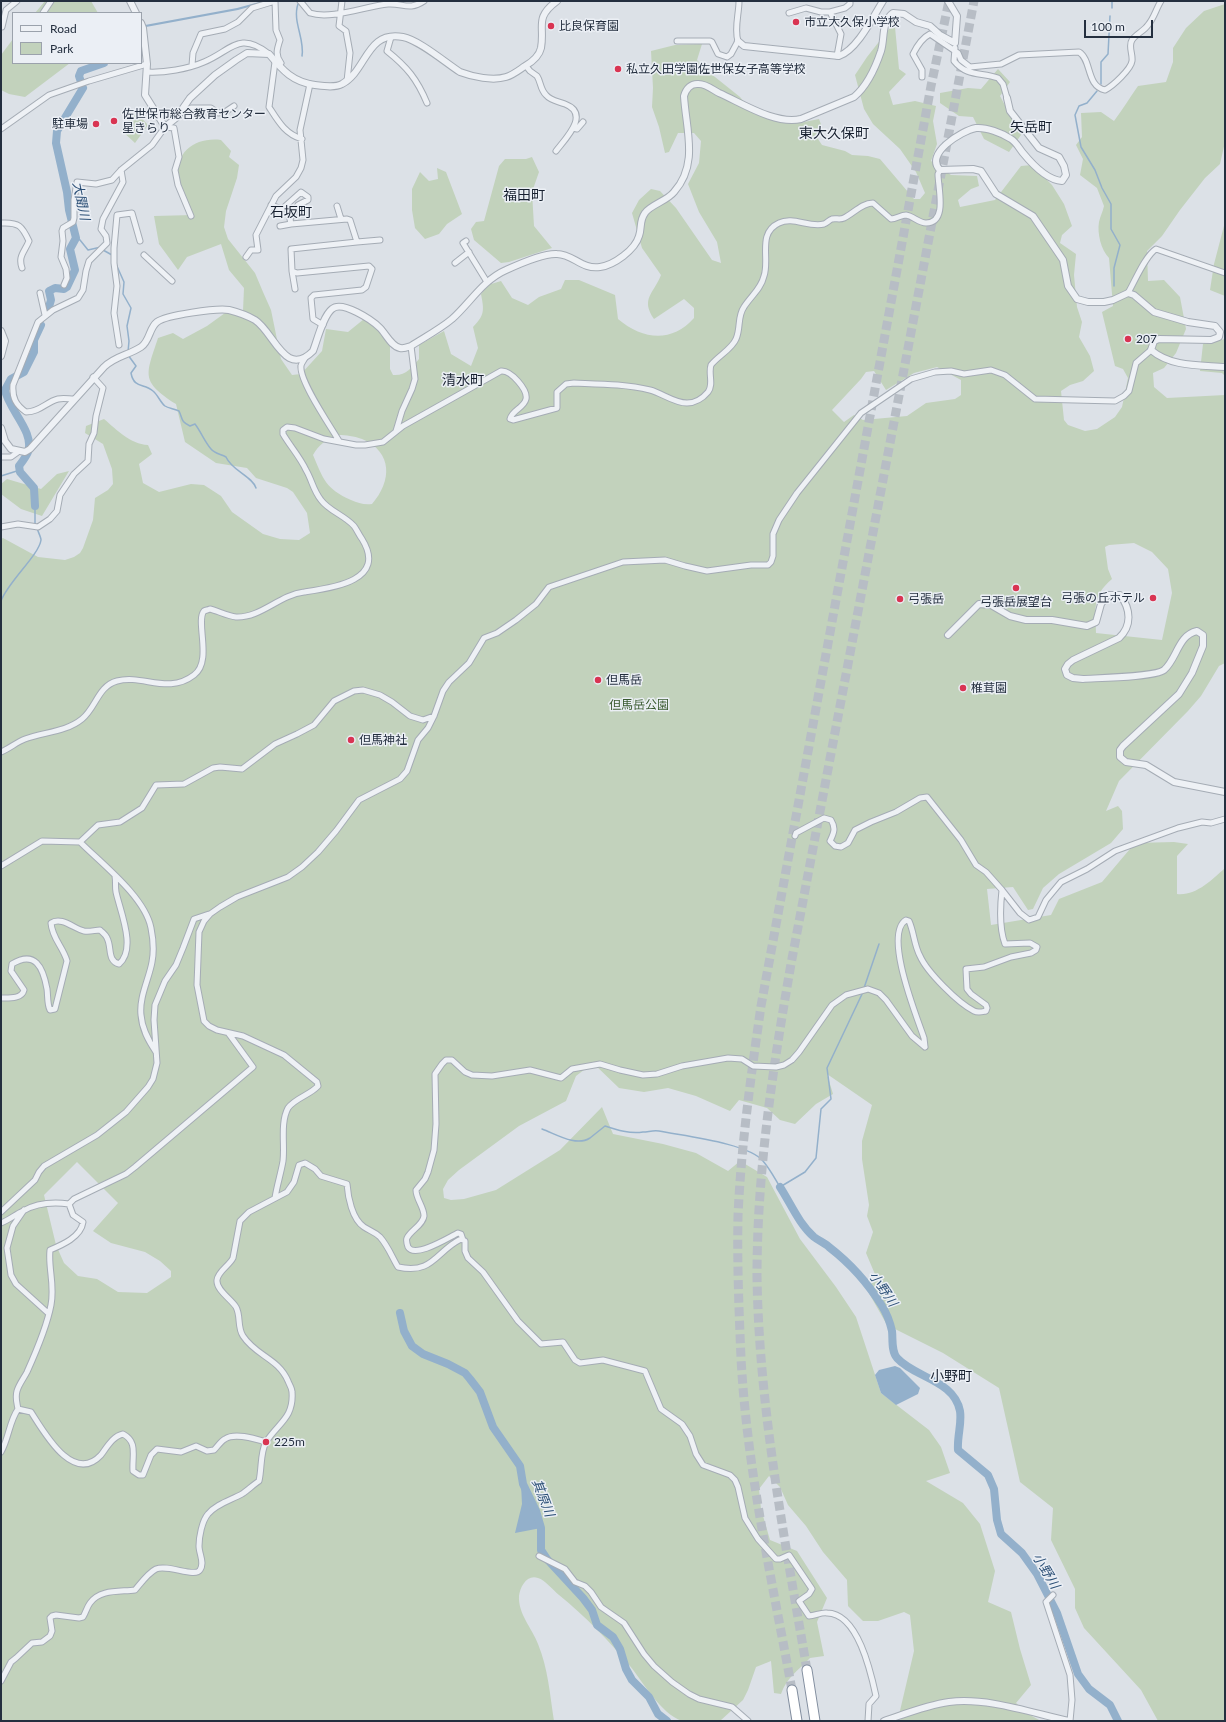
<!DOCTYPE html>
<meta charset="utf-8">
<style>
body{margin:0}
#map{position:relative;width:1226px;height:1722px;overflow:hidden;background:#dce1e7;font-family:Lato,sans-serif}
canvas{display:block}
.frame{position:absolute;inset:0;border:2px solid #242f3f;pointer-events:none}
.legend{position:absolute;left:12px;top:12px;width:130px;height:52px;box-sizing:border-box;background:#ebeff5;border:1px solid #9ba2ac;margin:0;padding:5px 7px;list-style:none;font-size:12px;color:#242f3f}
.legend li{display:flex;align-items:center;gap:8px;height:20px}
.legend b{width:20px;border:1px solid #9ba2ac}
.scale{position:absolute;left:1084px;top:20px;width:69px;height:18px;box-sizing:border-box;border:2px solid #242f3f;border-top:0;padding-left:5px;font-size:12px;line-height:14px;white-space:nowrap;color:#242f3f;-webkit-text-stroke:3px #ebeff5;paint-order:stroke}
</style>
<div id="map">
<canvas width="1226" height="1722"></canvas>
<div class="frame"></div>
<ul class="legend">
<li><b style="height:5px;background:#eef1f5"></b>Road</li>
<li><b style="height:11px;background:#c2d2bc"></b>Park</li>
</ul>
<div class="scale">100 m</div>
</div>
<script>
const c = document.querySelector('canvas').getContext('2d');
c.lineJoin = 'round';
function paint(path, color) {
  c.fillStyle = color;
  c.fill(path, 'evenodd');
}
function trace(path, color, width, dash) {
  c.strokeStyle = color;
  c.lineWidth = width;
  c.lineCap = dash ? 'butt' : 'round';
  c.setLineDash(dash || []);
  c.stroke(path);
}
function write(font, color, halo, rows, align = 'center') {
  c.font = font + ' Lato,"Noto Sans JP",sans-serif';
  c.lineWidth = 3;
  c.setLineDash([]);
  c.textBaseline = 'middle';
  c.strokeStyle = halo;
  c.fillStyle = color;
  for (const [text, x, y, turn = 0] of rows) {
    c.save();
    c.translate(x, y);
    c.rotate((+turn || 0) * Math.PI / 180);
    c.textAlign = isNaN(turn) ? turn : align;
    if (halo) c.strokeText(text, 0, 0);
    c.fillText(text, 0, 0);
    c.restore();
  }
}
paint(new Path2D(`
 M45 1H91L98 13H35Z
 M1225 4V142L1220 164 1205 178 1180 210 1162 236 1147 251 1148 281 1164 280 1180 297 1186 329 1176 353 1164 368 1153 373 1154 387 1167 398 1225 395V663L1219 666 1201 696 1188 711 1119 781 1106 811 1118 806 1122 811 1123 829 1111 843 1059 874 1043 888 1033 909 1028 910 1013 887 987 889 991 925 1051 915 1059 899 1102 882 1135 843 1174 842 1188 844 1177 856V894C1196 896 1212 880 1225 868V1721H1158L1141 1690 1084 1628 1075 1608V1589L1051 1540 1053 1508 1020 1482 999 1388 943 1353 887 1325 866 1288 877 1279 866 1253 873 1232 867 1216 869 1205 862 1159V1141L872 1105 827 1074 833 1094 816 1104 795 1124 780 1120 767 1108 739 1100 730 1111 696 1096 668 1088 644 1092 619 1088 593 1063 576 1076 566 1101 519 1126 459 1170 448 1180 443 1189 444 1198 451 1200 464 1199 496 1190 560 1150 602 1107 613 1134 663 1144 696 1153 728 1171 740 1161 767 1177 800 1239 836 1287 856 1317 881 1393 929 1430 941 1447 950 1473 926 1481 963 1503 980 1524 995 1571 988 1602 1011 1612 1020 1649 1031 1685 1016 1703 1030 1715 1041 1721H901L899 1715 914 1651 910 1615 904 1612 878 1621H863L848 1606 847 1580 823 1552 806 1526 788 1505 780 1487 769 1476 759 1489 761 1509 770 1540 797 1551 827 1598 817 1622 824 1656 810 1658C798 1671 787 1677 781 1694L774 1693 771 1661 756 1667 748 1690 743 1700 720 1721H682C660 1713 644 1683 630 1666 609 1641 585 1616 559 1595 553 1590 545 1580 538 1578 527 1574 520 1587 519 1596 518 1614 532 1628 538 1644 548 1668 550 1695 554 1721H1V539L3 538 38 557 65 560 74 557 80 553 83 548 93 520 95 498 108 490 113 484 112 469 103 444 85 433 86 426 104 419C117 430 130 444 148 445L152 454 139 464 143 483 159 492 191 484 204 485 221 496 232 512 263 534 280 539 299 540 310 533 307 513 293 492 287 488 256 478 247 468 216 463 185 442 176 404C140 381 146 375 158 338L173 333 183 339 207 326 225 313 243 311 244 288 229 270 221 244 187 257 178 270 159 244 154 216 193 215C189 205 180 189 178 178 175 151 196 137 221 140L231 151 229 157 239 165 237 178 226 211 224 227 228 239 255 273 263 292 271 310 281 359 292 375 301 374 322 351 326 329 348 332 364 319 390 340V369L393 375C406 376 411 368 419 359V345L444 331 451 354 471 366 478 348 473 327C485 315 484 310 481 294L488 285 501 281 512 298 528 305 539 297 561 289 565 280H579L615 295 618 319C643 340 672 343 694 318V308L684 299 654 319C640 299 654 293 661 275L642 248 632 213 639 200 651 189 660 191 676 208 712 260 721 263 717 242 699 212 688 184 699 163 701 141 694 133H678L669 152 665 153 659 127 652 107 653 88 651 51 675 45 702 44 697 60 710 73 740 97 754 114 799 123 819 119 822 127 818 139 822 145 845 151 852 155 868 156 880 159 914 199H920L925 193 916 172 900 149 873 124 864 109 855 75 867 57 889 29 895 27 899 69 906 74 889 92 893 105 915 101 936 106 933 121 937 144 931 161 951 175 977 176 979 186 971 189 958 200 960 207 995 200 1021 166 1032 165 1052 185 1064 204 1072 226 1062 235 1060 243 1076 254 1074 275 1077 307 1082 322 1079 337 1090 356 1094 371 1083 381 1070 385 1061 391 1064 420 1068 425 1085 431 1097 429 1115 417 1122 407 1128 378 1123 369 1115 366 1102 312 1113 306 1109 258C1101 250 1097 233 1099 222 1100 217 1103 211 1104 206L1097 188 1080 175 1083 159 1076 145 1082 137 1081 113 1101 112 1114 121C1123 109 1130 97 1138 86L1166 82 1173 62V48L1186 28 1204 11ZM937 367 961 380V395L955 399 926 403 907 416 863 420 854 415 844 422 832 410 861 379 866 372 874 371 886 390 914 373ZM338 435C347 435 353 436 362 439 393 452 392 481 372 504 364 505 358 503 351 500 326 489 323 479 313 455 319 444 326 440 338 435ZM1134 543 1152 552 1168 569 1172 593 1162 640 1096 633C1096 608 1091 597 1112 579L1108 569 1105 547 1109 545ZM77 1162 118 1203 93 1231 111 1243 145 1252 160 1261 171 1271V1277L147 1293 118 1292 97 1279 78 1276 64 1263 56 1245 44 1195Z
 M13 39V63H70L25 97 9 94 1 90V55Z
 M998 69 1010 82 1000 96 1021 135 1009 152 984 139 973 117 959 116 940 103V93L968 88 981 89Z
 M135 111 148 125 135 143 121 130Z
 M532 157 539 172 532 192 534 226 552 248 509 262 501 263 474 240 471 229 476 222 484 221 499 166 505 159H526Z
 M437 168 446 172 462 214 447 224 439 234 425 239 415 228 412 210V189L420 172 429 181 438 179Z
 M1225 222V296L1210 290 1214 264Z
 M1225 339V376L1222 373 1200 371 1203 344Z
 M69 471 42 516 21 509 1 494V484L7 479 41 489 57 474Z`), '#c2d2bc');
paint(new Path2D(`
 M263 1H270L238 10 146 27 145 25 237 8Z
 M895 1366 900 1368 920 1388 918 1394 896 1405 881 1393 875 1375 879 1370Z
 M521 1484H523L536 1511 541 1528 515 1533 522 1504Z`), '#93b0cb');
trace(new Path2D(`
 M298 4C292 21 305 39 302 56
 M1112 8V1
 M1101 84V62L1108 54 1110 16
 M1097 91 1087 103 1079 106 1075 115 1081 147 1095 170 1102 188 1111 204V229L1120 245 1114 268V286
 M76 238 80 240 88 250 101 247
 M103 250 112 255
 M116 264 124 282 123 294 131 308 127 326 129 341 128 352
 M128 355 136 366 131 373C134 389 144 383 153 391 158 395 160 402 165 406 168 408 175 409 179 411 183 419 180 421 190 426L195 424C201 432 205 442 211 449 215 454 221 454 226 457 232 471 252 476 256 488
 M1 476 20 470
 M35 506V525
 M1 601C8 582 39 555 41 540 41 537 38 532 37 528
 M864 988 879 944
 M542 1129C556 1134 576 1147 590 1138 595 1134 600 1130 605 1126 617 1130 630 1134 643 1132 648 1132 653 1130 659 1131 683 1136 748 1143 763 1161 770 1169 775 1179 780 1187L805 1172 816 1158 821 1109 831 1099 827 1068 863 992`), '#93b0cb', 1.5);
trace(new Path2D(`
 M81 82 79 76 81 71 104 63
 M49 307 51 300 49 291 55 288 64 289 67 287 75 270 70 249 76 238 69 210 67 192 56 143 57 131 83 88
 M35 506 34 488 20 472 19 466C22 462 26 457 28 452 35 432 8 409 5 390L11 379 24 372 34 352V340L41 325
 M780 1187C791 1204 799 1224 814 1237 819 1241 825 1243 829 1247 851 1264 868 1283 882 1306 887 1314 890 1322 892 1331 893 1339 891 1351 897 1358 915 1378 954 1380 960 1411 962 1424 957 1436 958 1450L988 1475 994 1489 997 1520 1001 1534 1022 1553 1037 1574 1057 1613 1078 1674 1089 1689 1110 1705 1118 1721
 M400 1313 404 1331 412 1346 423 1354 448 1364 465 1373 470 1379 480 1392 493 1427 520 1466 523 1484 536 1511 541 1528V1550L547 1559 583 1598 592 1610 597 1625 613 1637 620 1649 626 1669 632 1680 649 1697 658 1714 667 1721`), '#93b0cb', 8);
trace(new Path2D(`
 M807 1670C785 1540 759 1410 757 1276 757 1171 773 1067 791 964L974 1
 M792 1690C772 1580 747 1470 741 1358 739 1311 737 1263 738 1216 741 1146 751 1076 761 1006L931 86 949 1`), '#b7bdc5', 9, [9, 4.5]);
const minor = new Path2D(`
 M275 1 276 30 280 40C277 49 275 55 281 63
 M300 1 310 13C331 20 366 6 388 4 403 3 409 11 424 1
 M342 1 339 26 346 31 350 53 347 81
 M830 12 841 34 837 56
 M43 13 51 1
 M789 13 806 8 821 12H830L845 8 850 4V1
 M2 27 6 10 17 1
 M391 37 387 51C407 67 417 79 427 103
 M677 41H710L712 42 718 54 727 57 731 54 738 41C734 29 739 14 739 1
 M955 48 954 61C967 77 981 72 998 78L1003 84 1007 98
 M275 62 269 107C278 121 285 134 302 139
 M192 65 193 53 201 34 225 29 238 22 252 8 275 1
 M526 66 530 71 537 76C541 82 540 89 546 95 551 101 558 101 565 104 591 114 565 139 556 151
 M147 72C164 73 188 69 204 62 231 51 239 30 269 54
 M922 77V70L913 54C917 46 922 38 930 34L958 53 961 60 970 67 1001 64 1019 55 1079 52C1092 60 1086 86 1105 90 1113 86 1131 69 1132 61 1133 54 1128 46 1132 40 1136 34 1144 31 1148 25 1154 18 1156 9 1161 1
 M179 114 191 108H211L218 113 225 112 234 106
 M573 128 577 129 583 122
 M1 129 49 95 89 81 147 64
 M271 205 282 209 301 192 308 197V200L298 205 290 219 291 224 347 219 350 220 357 242 291 249 292 271 297 273 369 266 372 269 366 287 362 290 314 295 311 298 313 319 323 325
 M337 206 341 219
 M1 223C19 222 22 226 29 241 24 253 18 256 22 268
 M280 226 291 224
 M466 241 463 243 487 282
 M357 242 380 240
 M144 255 172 281
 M246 257 251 250H258L256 235 276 196 296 177 301 168 303 160 300 130 310 84
 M455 263 469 252
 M292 271 295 289
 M64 285 67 278 66 269 61 257 63 241 62 231 63 228 73 222 74 218V200L77 182 96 184 112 180 121 170 152 145 165 127 174 128 179 157 175 170 178 185 191 216
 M40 293 45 315
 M1128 293C1135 281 1145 256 1156 249L1225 273
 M119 345 114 313 117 286 114 263V248L117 215 132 213 140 241
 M305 358C304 360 301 364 301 366 299 381 331 427 339 441
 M74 399C69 399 63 398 58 399 46 402 40 412 26 412 16 405 12 398 13 385L38 322 53 310 78 298 83 290 86 271 89 261 107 243 106 236 101 229 103 219 123 182 121 170
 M396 431 402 411 412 389 415 379 411 346
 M1 457H11L18 452
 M1 527 18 524 38 527 50 519 57 511 60 495 74 474 88 461 89 444 94 433 96 416 103 388 93 377
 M1 752C10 748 17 742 25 739 44 732 66 732 82 719 96 708 98 686 117 681 143 674 168 695 194 675 213 661 195 621 204 611 206 610 208 610 210 609 218 611 227 616 236 617 261 618 279 595 304 592 332 588 388 581 362 539 359 535 357 530 354 526 344 515 329 511 321 500 313 490 312 480 306 470 300 457 290 446 283 434V430L287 427 295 428 324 439 356 445H365L383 442 403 426 501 371C511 370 528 390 526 399 524 408 512 410 510 419L513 420 557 408V392L566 384 574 383C599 384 625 384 650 390 662 393 674 403 687 403 695 403 703 398 708 392 714 384 708 374 711 365 718 356 732 349 736 339 741 328 737 317 744 307 751 296 761 289 764 276 770 259 757 233 779 223 793 216 809 228 824 224 827 223 829 220 832 219 836 218 840 220 844 218 854 213 862 203 873 203L891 219C896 219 901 215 906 215 913 216 919 223 926 223 948 223 938 188 938 174L940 170
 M795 836 796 833 824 818 831 820C836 828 834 833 830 841L835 846 841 847 848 843 855 830 871 822 896 812 920 798 927 797 961 840 976 865 986 872 1002 890 1020 913 1029 920 1038 917 1046 900 1061 882 1087 869 1115 851 1178 828 1202 822 1211 823 1225 819
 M80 842 98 825 120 822 142 808 156 785 184 784 213 768 220 767 242 769 275 744 297 734 314 725 334 701 354 691 363 690 380 695 392 702 410 716 423 720 434 716
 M1 866 42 841 80 842C102 864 145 897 151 928 153 938 154 952 152 962 149 979 139 997 141 1015 142 1029 148 1040 156 1052
 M1 998C9 998 22 999 24 990L11 971 12 964C35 950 43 967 47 989 48 996 47 1004 50 1010L55 1009 67 961C63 947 52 938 51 923 62 916 74 929 84 931 90 932 95 930 100 930 103 933 106 935 107 938 112 947 107 961 119 964 137 949 120 911 116 892 115 887 116 881 115 876
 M925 1047 924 1038C917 1017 883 934 906 920L909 921C914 932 914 945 920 956 927 972 958 1003 974 1011 978 1013 981 1012 986 1011L987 1008 986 1005 971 994 967 989 966 969 984 967 1011 957 1031 953 1036 950 1037 947 1030 943 1005 944C999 928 1000 908 1002 890
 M275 1198C277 1185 281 1173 283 1161 285 1145 280 1123 288 1108 295 1098 310 1095 318 1086L317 1082 284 1055 243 1036 217 1030 209 1026 204 1021 197 985 199 932 204 921 210 914 220 907 237 897 288 877 302 867 318 852 336 831 359 800 400 779 407 771 418 740 428 728 434 716 443 691 449 682 469 663 484 638 497 633 516 620 536 604 549 587 623 562 665 560 685 566 707 571 751 565H768L771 562 773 556V534L779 520 797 493 861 413 911 379 935 372 951 371 964 374 991 370 1005 375 1035 399 1115 401 1124 396 1129 391 1136 363 1151 350
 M24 1210 13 1226 7 1248 11 1275 16 1284 48 1313
 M1 1212 35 1180 39 1172 44 1166 97 1135 126 1112 148 1087 153 1079 157 1063 154 1020 155 1005 165 981 176 965 183 948 194 919 209 914
 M1 1223C9 1220 16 1214 23 1211 37 1203 54 1202 69 1204
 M463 1240 461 1234 458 1233C449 1237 415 1259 408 1247 407 1244 406 1240 407 1238 411 1230 423 1225 424 1216 424 1207 416 1199 416 1190L425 1179 428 1172 434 1150 436 1124 435 1074 442 1064 446 1060H452L465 1072 472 1075 492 1076 530 1070 561 1078 572 1069 600 1064 620 1070 643 1075 657 1074 682 1066 728 1058 742 1059 753 1066 776 1067 784 1065 792 1060 799 1052 832 1005 846 995 868 989 879 993 886 1000 912 1036 925 1047
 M18 1409C17 1403 15 1398 17 1391 19 1384 24 1378 27 1372 36 1352 47 1326 51 1305 55 1284 48 1269 50 1250 62 1245 81 1237 83 1222L73 1215 69 1204 74 1199 126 1174 135 1167 253 1067 229 1034
 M18 1409 31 1412C44 1432 73 1485 101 1455 107 1447 113 1436 123 1434 138 1442 132 1455 133 1471L139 1475H143L151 1455 157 1449 181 1452 196 1446 207 1451 214 1450C217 1447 221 1441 225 1439 235 1432 256 1439 266 1442
 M1 1452C9 1438 9 1422 18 1409
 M539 1556 565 1569 575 1582 585 1586 591 1592 601 1607 624 1623 644 1654 654 1666 672 1682 689 1694 699 1699 732 1707 748 1721
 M1053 1595 1046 1602 1070 1675 1072 1700 1070 1721
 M1 1681 11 1662 16 1658 32 1643 42 1642 50 1636 52 1631 50 1618 52 1616 56 1615 79 1618 83 1617C86 1612 87 1607 90 1603 100 1589 120 1592 135 1590 141 1583 148 1573 156 1569 168 1564 195 1578 200 1570 205 1563 199 1554 199 1546 199 1537 202 1521 208 1514 216 1504 231 1500 242 1494 248 1490 253 1485 259 1481 262 1468 260 1453 266 1442 278 1423 294 1418 292 1392 292 1388 289 1384 288 1381 278 1358 256 1356 243 1336 237 1327 241 1316 236 1307 231 1299 216 1290 217 1280 218 1271 229 1266 233 1258L240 1221 249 1212 287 1192 294 1182 299 1165 305 1163 315 1169 321 1176 347 1184C348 1197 352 1219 364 1227 370 1231 375 1232 380 1237 388 1246 392 1257 398 1267 433 1275 436 1251 461 1239L465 1241V1251L468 1258 483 1272 518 1321 541 1344 563 1342 575 1360 580 1363 603 1360 645 1371 661 1409 682 1424 690 1436 696 1454 703 1465 730 1475 735 1480 738 1487 745 1518 758 1539 776 1559H780L789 1555 812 1589 809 1594 799 1601 809 1616C815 1616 821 1612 827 1613 858 1613 871 1673 876 1696L869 1704 868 1721`);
const tertiary = new Path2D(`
 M130 1 136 13
 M141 23 143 28 147 64 145 95 165 127 176 118 190 98 215 75 236 60 247 53 269 54C283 71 293 82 315 85 323 86 335 88 342 84 367 71 366 30 403 37 419 40 446 63 460 72 473 77 493 81 506 77 513 75 519 70 525 66 532 62 539 57 541 48 545 26 534 18 557 1
 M738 41 744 46 839 56C857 50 873 17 883 1
 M1007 98 1010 111 1039 148 1059 157 1064 166 1066 175 1062 181C1047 180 1032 164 1023 153 1019 148 1016 142 1011 139 1002 133 986 127 976 128 961 131 924 154 940 170L973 169 981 171 996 194 1033 216 1063 260 1068 286 1077 299 1088 302H1104L1113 300 1128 293 1134 295 1154 312 1188 322 1215 326 1220 332 1219 337 1211 340 1159 339 1154 341 1151 350C1171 367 1199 365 1225 367
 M1 331 5 341 1 356
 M1 428 5 441 11 449 25 452 30 449 104 367C115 356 129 355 141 347 150 341 149 328 157 322 166 315 217 308 229 310 237 312 248 316 255 320 274 332 285 379 313 351 317 341 323 316 332 309 342 300 372 320 380 328 386 334 391 346 400 348 404 349 408 347 411 346 425 337 440 329 452 319 470 303 483 280 506 270 519 264 543 253 557 254 573 254 582 270 600 267 614 265 635 250 639 236 642 228 639 221 645 213 650 205 667 201 674 192 699 164 686 130 684 96 686 89 691 83 699 84 706 84 713 90 719 93 742 103 775 125 801 119L854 97C867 86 876 66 881 51 885 38 881 22 893 13L904 14 916 22 930 26 940 35 955 43 957 16 948 1
 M948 635 979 604 991 605 1010 616 1026 620H1052L1087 626 1096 622 1101 604 1107 595H1120C1131 609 1132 626 1119 638L1073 660 1068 664 1065 669 1067 675 1073 678 1083 679C1097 678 1155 677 1164 670 1177 659 1178 635 1197 631L1203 635V646L1192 673 1179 694 1123 746 1120 750V757L1126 762 1146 765 1174 782 1225 792
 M884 1721C905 1714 927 1705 949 1702 987 1697 1032 1713 1069 1721`);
const motorway = new Path2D(`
 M807 1670 815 1721
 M792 1690 797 1721`);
trace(minor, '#a5acb5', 7);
trace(tertiary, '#a5acb5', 8);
trace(motorway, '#828e9f', 11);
trace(minor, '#eef1f5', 5);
trace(tertiary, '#eef1f5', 6);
trace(motorway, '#fff', 9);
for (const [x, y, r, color] of [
 [796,22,4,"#d93452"],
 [551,26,4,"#d93452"],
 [618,69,4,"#d93452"],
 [114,121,4,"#d93452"],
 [96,124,4,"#d93452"],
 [1128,339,4,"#d93452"],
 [1016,588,4,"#d93452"],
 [1153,598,4,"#d93452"],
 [900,599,4,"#d93452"],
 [598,680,4,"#d93452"],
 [963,688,4,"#d93452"],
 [351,740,4,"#d93452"],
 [266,1442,4,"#d93452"]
]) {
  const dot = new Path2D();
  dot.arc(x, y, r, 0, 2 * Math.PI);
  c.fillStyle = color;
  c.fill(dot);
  trace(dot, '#ebeff5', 1.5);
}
write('12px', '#242f3f', '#ebeff5', [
 ["市立大久保小学校",804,22],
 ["比良保育園",559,26],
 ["私立久田学園佐世保女子高等学校",626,69],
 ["佐世保市総合教育センター",122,114],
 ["星きらり",122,128],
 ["駐車場",88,124,"right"],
 ["207",1136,339],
 ["弓張の丘ホテル",1145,598,"right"],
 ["弓張岳",908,599],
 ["弓張岳展望台",1016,602,"center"],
 ["但馬岳",606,680],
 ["椎茸園",971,688],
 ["但馬神社",359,740],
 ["225m",274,1442]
], 'left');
write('12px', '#3a5b30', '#ebeff5', [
 ["但馬岳公園",639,705]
]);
write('italic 13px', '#2b4f76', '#ebeff5', [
 ["大聞川",81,201,78],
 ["小野川",883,1289,56],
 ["其原川",543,1498,69],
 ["小野川",1046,1571,59]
]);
write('14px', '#17202f', '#ebeff5', [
 ["矢岳町",1031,127],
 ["東大久保町",834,133],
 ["福田町",524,195],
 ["石坂町",291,212],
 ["清水町",463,380],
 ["小野町",951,1376]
]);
</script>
